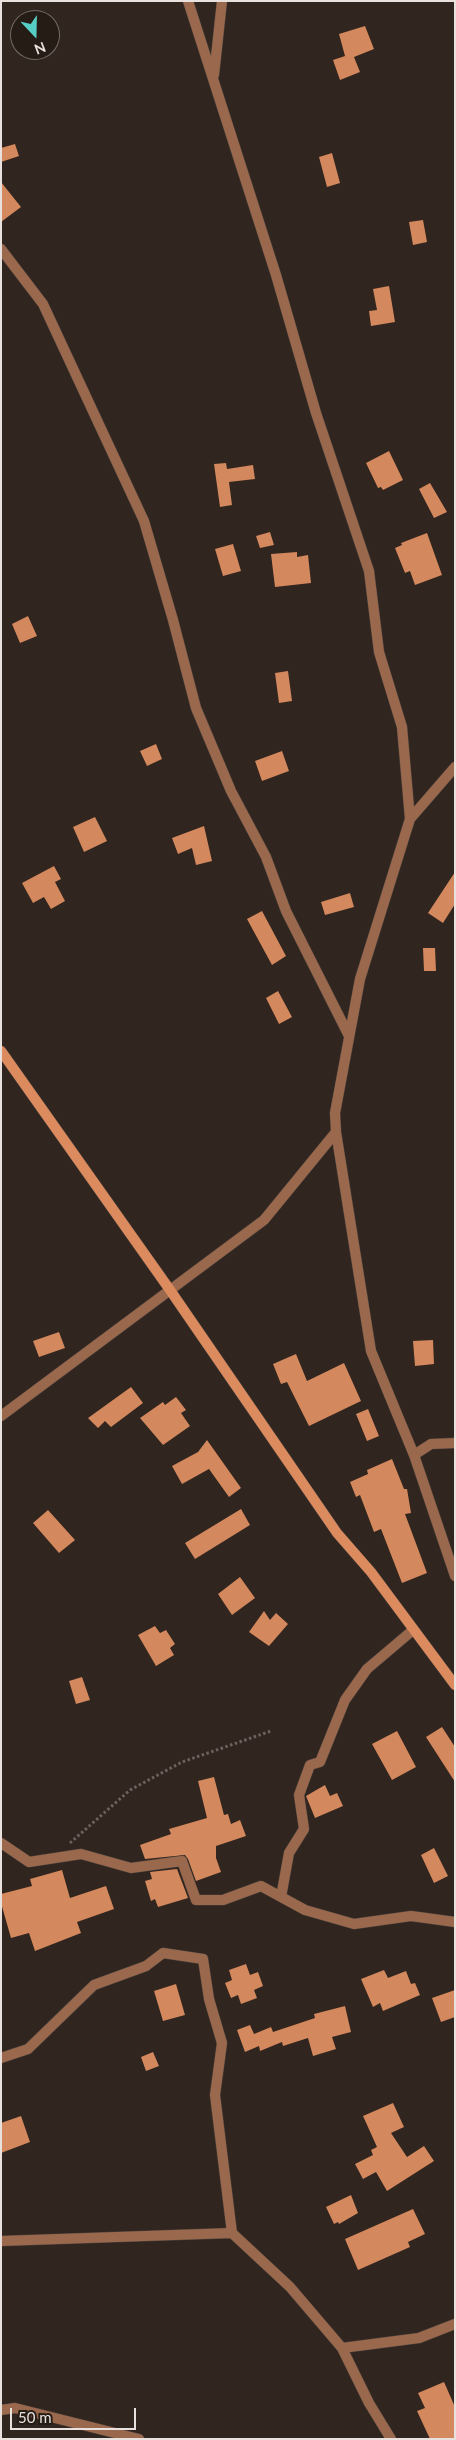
<!DOCTYPE html>
<style>
body{margin:0}
#map{position:relative;width:456px;height:2440px;overflow:hidden;background:#30251f;font-family:Lato,sans-serif}
canvas{display:block}
.frame{position:absolute;inset:0;border:2px solid #e9e1dd;pointer-events:none}
.north{position:absolute;left:10px;top:10px;width:50px;height:50px;box-sizing:border-box;background:#261c16;border:1px solid #746b66;border-radius:50%;rotate:159deg;font-size:14px;font-weight:700;line-height:20px;text-align:center;color:#e9e1dd}
.north::after{content:'';display:block;margin:auto;width:18px;height:22px;background:#56cec3;clip-path:polygon(50% 0,100% 100%,50% 72%,0 100%)}
.scale{position:absolute;left:10px;top:2408px;width:126px;height:22px;box-sizing:border-box;border:2px solid #e9e1dd;border-top:0;padding-left:6px;font-size:15px;line-height:18px;white-space:nowrap;color:#e9e1dd;-webkit-text-stroke:4px #261c16;paint-order:stroke}
</style>
<div id="map">
<canvas width="456" height="2440"></canvas>
<div class="frame"></div>
<div class="north">N</div>
<div class="scale">50 m</div>
</div>
<script>
const c = document.querySelector('canvas').getContext('2d');
c.lineJoin = 'round';
function paint(path, color) {
  c.fillStyle = color;
  c.fill(path, 'evenodd');
}
function trace(path, color, width, dash) {
  c.strokeStyle = color;
  c.lineWidth = width;
  c.lineCap = dash ? 'butt' : 'round';
  c.setLineDash(dash || []);
  c.stroke(path);
}
paint(new Path2D(`
 M365 26 374 49 354 57 360 72 340 80 333 60 345 56 339 34Z
 M15 144 19 156 1 162V148Z
 M332 153 340 183 327 187 319 157Z
 M1 182 21 207 1 222Z
 M423 220 427 242 413 245 409 222Z
 M389 286 395 322 371 326 369 311 377 310 373 289Z
 M389 451 403 480 383 490 381 487 378 488 366 463Z
 M226 463 227 469 253 465 255 479 229 482 232 505 220 507 214 464Z
 M430 483 447 512 434 518 419 489Z
 M270 532 274 545 260 548 256 536Z
 M427 533 442 575 415 585 410 571 405 573 395 548 402 545 401 543Z
 M233 544 241 571 223 576 215 549Z
 M297 552V557L308 555 311 583 275 587 271 554Z
 M28 616 37 636 20 643 12 624Z
 M288 671 292 701 279 703 275 673Z
 M156 744 162 759 147 766 140 751Z
 M282 751 289 771 262 781 255 761Z
 M95 817 107 841 84 852 73 827Z
 M204 826 212 861 196 865 192 848 178 854 172 838Z
 M54 866 61 879 55 882 65 901 51 909 44 897 33 903 22 883Z
 M455 872V904L443 923 428 913Z
 M350 893 354 907 325 915 321 902Z
 M262 911 286 956 272 965 247 919Z
 M423 948H435L436 971H424Z
 M278 991 292 1017 279 1024 266 998Z
 M59 1332 65 1348 39 1357 33 1341Z
 M433 1340 434 1364 415 1366 413 1341Z
 M296 1354 307 1381 344 1363 361 1401 309 1426 287 1382 281 1384 273 1364Z
 M131 1387 143 1403 111 1427 105 1421 98 1428 88 1418Z
 M176 1397 186 1410 181 1413 190 1426 163 1445 140 1418 163 1402 165 1405Z
 M368 1409 379 1436 367 1441 356 1414Z
 M207 1440 241 1488 229 1497 209 1469 182 1484 172 1466 198 1452Z
 M392 1459 404 1489H407L411 1513 405 1514 427 1573 402 1583 381 1529 374 1532 360 1495 356 1497 350 1482 368 1474 367 1470Z
 M241 1509 250 1525 195 1559 185 1543Z
 M48 1510 75 1540 59 1553 33 1523Z
 M240 1577 255 1598 232 1615 218 1594Z
 M264 1611 270 1620 276 1613 288 1624 269 1646 249 1632Z
 M155 1626 160 1633 166 1630 175 1644 170 1648 174 1655 156 1666 138 1635Z
 M82 1677 90 1700 76 1704 69 1681Z
 M442 1727 455 1747V1782L426 1737Z
 M397 1731 416 1767 392 1780 372 1744Z
 M214 1777 224 1815 228 1814 231 1824 240 1820 246 1836 216 1846V1858L221 1872 196 1881 188 1859 185 1855 145 1859 140 1845 171 1834 169 1829 207 1818 198 1781Z
 M325 1785 330 1796 337 1793 343 1806 315 1818 306 1796Z
 M434 1848 448 1876 434 1883 421 1855Z
 M177 1869 188 1898 158 1907 155 1899 151 1901 145 1881 152 1879 150 1872Z
 M62 1870 70 1898 106 1886 114 1909 77 1922 81 1933 35 1951 29 1933 11 1938 1 1903V1894L32 1886 30 1879Z
 M246 1964 250 1975 258 1972 263 1986 254 1990 257 1998 241 2004 238 1995 231 1998 225 1983 232 1980 229 1970Z
 M384 1970 388 1978 406 1971 411 1984 415 1983 420 1995 383 2011 380 2003 373 2007 361 1979Z
 M176 1984 185 2015 163 2021 154 1991Z
 M455 1990V2017L441 2022 432 1998Z
 M345 2006 351 2032 332 2037 336 2049 313 2056 308 2038 283 2046 282 2042 260 2051 259 2046 245 2052 237 2030 250 2025 254 2034 271 2027 273 2032 315 2018 314 2014Z
 M153 2052 159 2066 146 2071 141 2057Z
 M393 2103 404 2127 391 2133 407 2157 424 2146 434 2161 387 2191 376 2172 363 2179 355 2164 373 2155 371 2150 377 2147 363 2116Z
 M21 2116 30 2142 1 2153V2123Z
 M351 2195 358 2213 339 2224 338 2222 334 2224 326 2207Z
 M413 2209 425 2234 408 2242 410 2247 358 2270 345 2239Z
 M444 2382 455 2407V2439H430L417 2411 425 2408 418 2393Z`), '#d4885d');
const street = new Path2D(`
 M188 1 276 275 316 413 369 571 379 652 402 727 410 819 360 979 335 1113 336 1132 371 1351 414 1455 455 1576
 M214 75 222 1
 M1 249 43 304 144 521 173 620 196 708 231 791 266 857 286 911 349 1036
 M410 819 455 767
 M1 1416 264 1220 336 1132
 M414 1455 431 1444 455 1443
 M1 1843 29 1862 81 1854 131 1868 182 1861 196 1900H223L261 1886 305 1910 354 1924 411 1916 455 1922
 M281 1897 289 1853 304 1829 299 1795 310 1765 320 1762 345 1700 367 1669 413 1630
 M1 2058 28 2049 94 1985 146 1966 163 1953 203 1959 209 1999 222 2043 215 2095 232 2233 290 2287 342 2348 369 2403 391 2439
 M1 2241 232 2233
 M342 2348 419 2338 455 2324
 M1 2410 15 2408 139 2439`);
const secondary = new Path2D(`
 M1 1051 170 1290 337 1533 371 1572 455 1685`);
trace(street, '#4e433d', 11);
trace(secondary, '#4e433d', 11);
trace(new Path2D(`
 M70 1843 130 1790 182 1762 271 1731`), '#6d635e', 3, [2.5, 2.5]);
trace(street, '#9a684c', 10);
trace(secondary, '#dc8b5e', 10);
</script>
